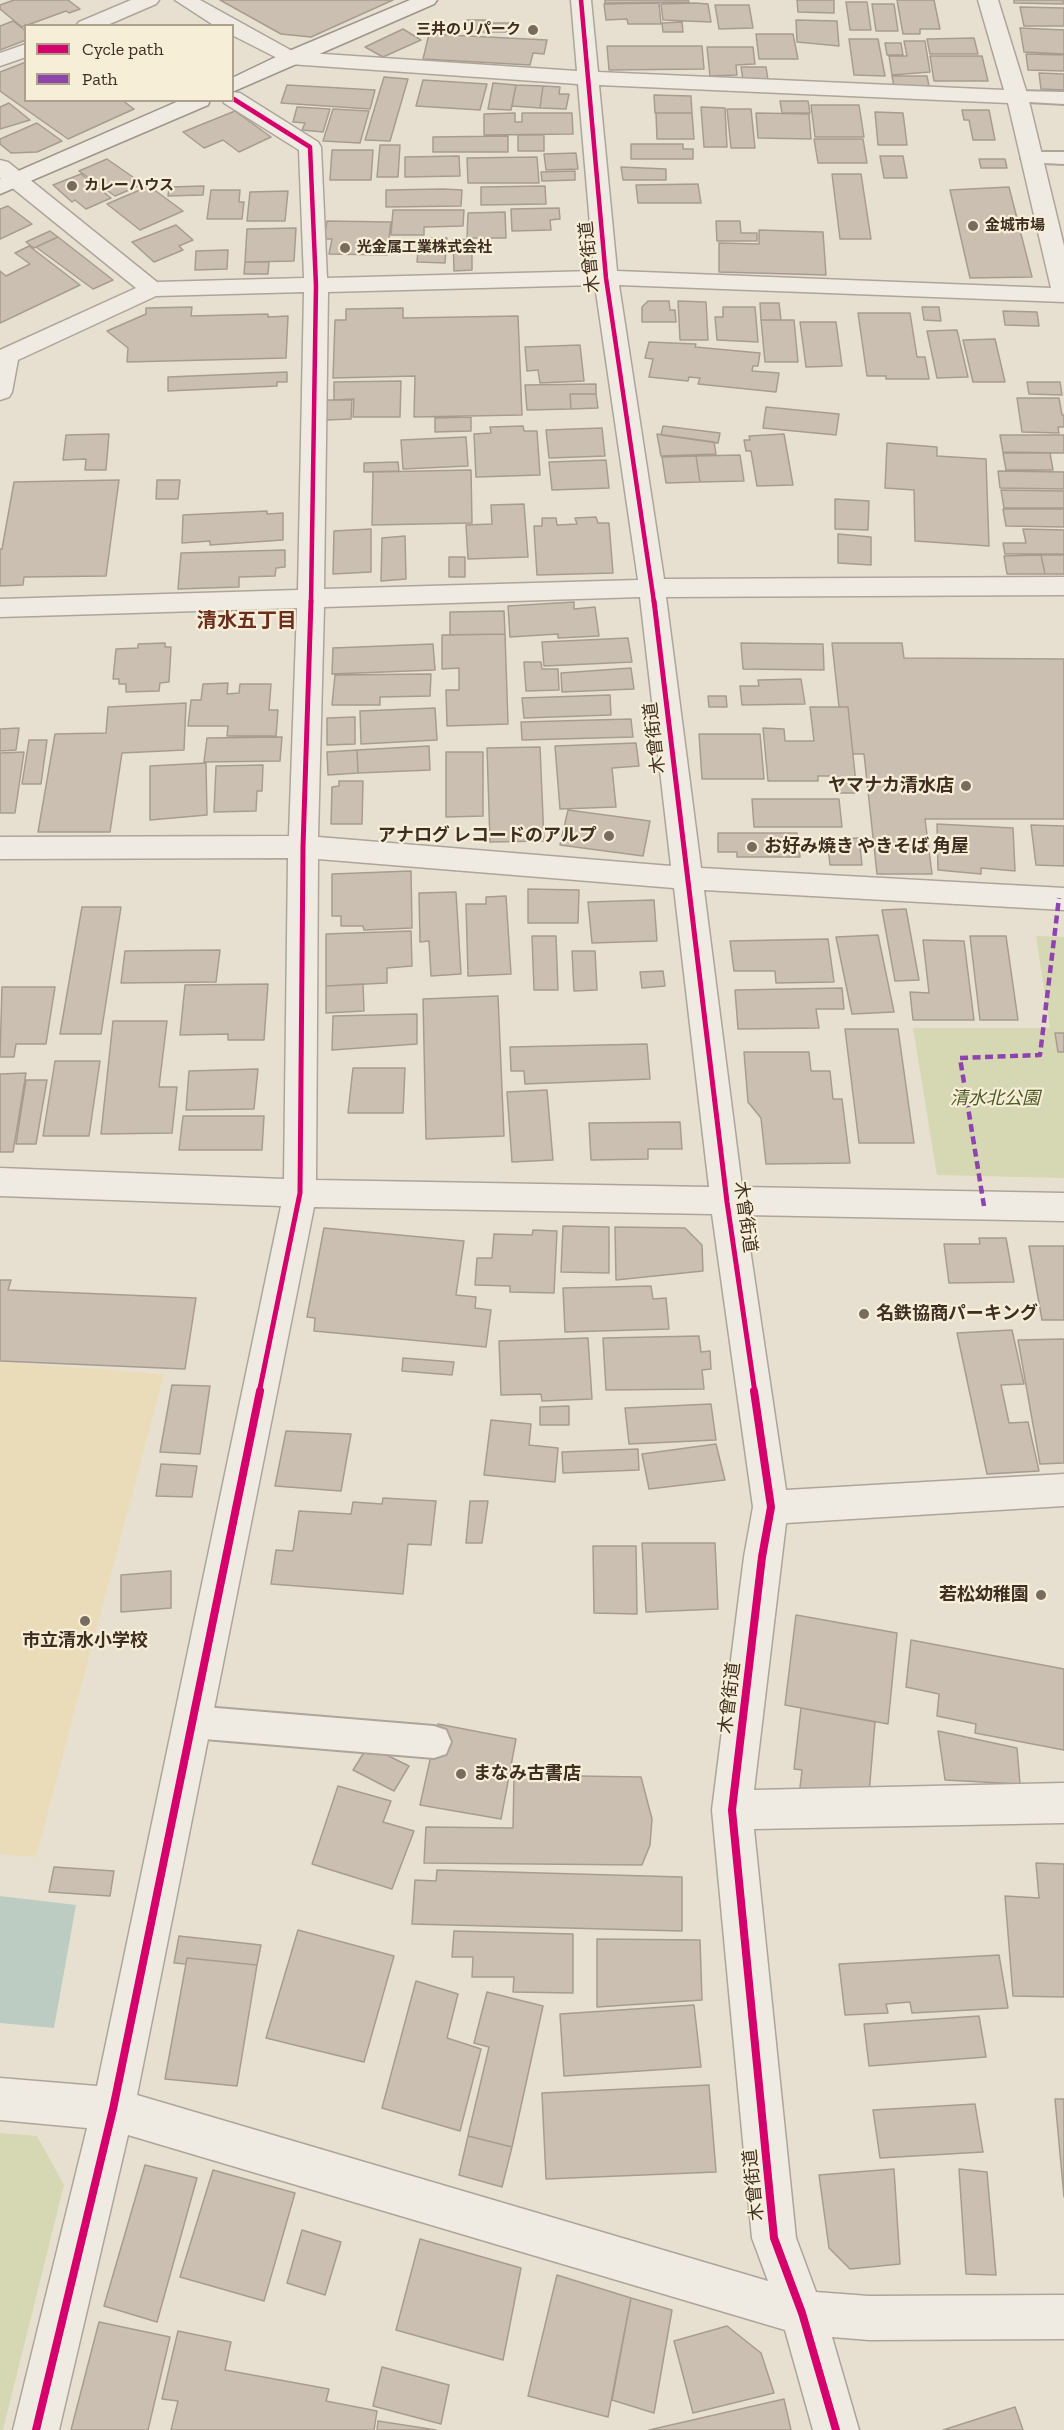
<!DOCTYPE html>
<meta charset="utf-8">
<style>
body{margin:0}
#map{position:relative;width:1064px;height:2430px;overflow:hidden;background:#e7e0d1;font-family:"Zilla Slab",serif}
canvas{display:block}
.legend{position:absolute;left:24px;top:24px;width:210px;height:78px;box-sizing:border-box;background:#f7eed8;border:2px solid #ada18e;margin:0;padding:8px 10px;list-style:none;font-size:18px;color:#3d2e20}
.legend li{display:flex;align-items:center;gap:12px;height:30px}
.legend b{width:30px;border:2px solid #ada18e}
</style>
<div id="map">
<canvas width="1064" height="2430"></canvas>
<ul class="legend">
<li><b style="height:8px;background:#d6006c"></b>Cycle path</li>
<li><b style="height:8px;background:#8e44ad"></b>Path</li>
</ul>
</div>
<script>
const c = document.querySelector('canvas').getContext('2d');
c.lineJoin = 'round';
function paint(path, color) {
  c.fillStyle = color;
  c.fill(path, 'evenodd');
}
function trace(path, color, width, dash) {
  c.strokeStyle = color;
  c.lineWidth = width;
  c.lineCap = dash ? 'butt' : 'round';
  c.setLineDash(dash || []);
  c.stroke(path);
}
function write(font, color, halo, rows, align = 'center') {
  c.font = font + ' "Zilla Slab","Noto Sans JP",serif';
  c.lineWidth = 4.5;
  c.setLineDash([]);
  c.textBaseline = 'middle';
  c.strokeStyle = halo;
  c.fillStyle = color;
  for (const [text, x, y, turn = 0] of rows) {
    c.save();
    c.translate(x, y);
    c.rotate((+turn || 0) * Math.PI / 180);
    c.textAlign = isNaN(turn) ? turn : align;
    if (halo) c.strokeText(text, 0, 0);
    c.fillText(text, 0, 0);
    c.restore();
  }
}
paint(new Path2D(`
 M1036 936 1064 937V1178L937 1175 913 1028H1050Z
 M0 2133 37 2136 64 2185 3 2430H0Z`), '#d6d7b3');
paint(new Path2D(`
 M0 1362 164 1374 36 1857 0 1854Z`), '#eadcb9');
paint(new Path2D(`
 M0 1896 76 1905 54 2028 0 2023Z`), '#bcccc2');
const building = new Path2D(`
 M14 0H68L80 9 69 13 66 11 22 27 0 9V5Z
 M220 0H393L311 37 281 34Z
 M605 0H688L689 2 605 3Z
 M797 0H834V13L798 12Z
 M897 0H934L940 29H920V34H903Z
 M1014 0H1063L1064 4 1014 3Z
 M846 2H867L871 30H850Z
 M659 3 661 24H628L627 19 606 20 604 4Z
 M695 3 708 4 711 22 663 20 661 4Z
 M872 4H894L898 31H876Z
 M715 5H749L753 28 719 29Z
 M1020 7 1064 8V26H1024Z
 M467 20H486L487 23H514L513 32H482V30L466 29Z
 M796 20 837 21 839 46 797 42Z
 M13 21 26 31V40L0 50V26Z
 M682 22 683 32H663L662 23Z
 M1020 28 1064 30V54L1024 52Z
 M403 29 421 40 383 57 365 47Z
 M429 34 547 40 544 54 533 53 530 65 423 59Z
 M756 34H793L798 59H759Z
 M974 38 978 54H930L927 39Z
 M849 39H878L885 76 854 75Z
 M904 41H925L930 72 892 75 889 56H907Z
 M885 43H901L903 55H887Z
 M607 46H702L704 69 609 70Z
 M707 47H753L755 64 736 65 737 75 710 76Z
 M1026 54 1064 55V71L1028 70Z
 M930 56H982L988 81H934Z
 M26 62V100H122L134 109 68 139 0 91V72Z
 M741 67H766L768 80H743Z
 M1039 73 1064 74V93L1063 90 1041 89Z
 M892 76H927L929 86H894Z
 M384 77 408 79 390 141 365 140Z
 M423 80 487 84 480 110 416 106Z
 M493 83 516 85 511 110 488 109Z
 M287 85 375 90 370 109 281 103Z
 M516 85 543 86 540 108 512 106Z
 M543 86 560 87 559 94H569L566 109 540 108Z
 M654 95 691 96 692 113H655Z
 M780 101H808L810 113H782Z
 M9 103 30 120 0 129V107Z
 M811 105H859L864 137H815Z
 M297 107 330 109 323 132 302 130 305 123 293 122Z
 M701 107 725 108 727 147H704Z
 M333 109 369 111 360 143 323 141Z
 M727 109H751L755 148H731Z
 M962 110H989L995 140H973L969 120H964Z
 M235 111 271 137 239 152 223 140 204 148 183 132Z
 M875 112 903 113 907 145H878Z
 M515 113V122H522V113H572L573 134 484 135V114Z
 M656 113H692L694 139H657Z
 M756 113 809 114 811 139 758 138Z
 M37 123 62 141 37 152 11 153 0 144V139Z
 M518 135H544V151H518Z
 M508 136V152H433V137Z
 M814 139H863L867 163H818Z
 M631 144H683V149H693V159H631Z
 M380 145H400L398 177H377Z
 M332 150H373L371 180H330Z
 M576 153 578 169 546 170 544 154Z
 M459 156 460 176 405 177V157Z
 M880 156H903L907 178H884Z
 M537 157 539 183H468L467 158Z
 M107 159 143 184 115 196 79 171Z
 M979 159H1005L1007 168H981Z
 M621 167 666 169V180H623Z
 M575 171V180L542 181 541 172Z
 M81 174 111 198 86 209 75 200 72 202 53 185Z
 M832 174H861L871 239H840Z
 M698 184 701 203H638L636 185Z
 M149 186 183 211 140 230 107 204Z
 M204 186 203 195 168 196 169 187Z
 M545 186 546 204 481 205V187Z
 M1009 187 1032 277 970 278 950 190Z
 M443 189 462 190 461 206 386 207V190Z
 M211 190H240L239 202H244L242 219H207Z
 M288 191 285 221H247L250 192Z
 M8 206 32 224 0 239V209Z
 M559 208 560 219 550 220 551 230 512 231 511 209Z
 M393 210H464L463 226 424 227V235H391Z
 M505 212 506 238H467L468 213Z
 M327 221 391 222 387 255 329 254 332 239H324Z
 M716 221H740L741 233H757V241H717Z
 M176 225 193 240 179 246 183 250 154 262 132 242Z
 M296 228 294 261 245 262 247 229Z
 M759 230 823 232 826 275 719 272V243L759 244Z
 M50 231 58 237 34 248 26 242Z
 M58 237 113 280 93 289 36 247Z
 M419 238H447L445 263 417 262Z
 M472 239V270L454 271 453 240Z
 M29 246 80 285 0 323V271L6 276 30 264 15 253Z
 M228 250 227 269 195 270 196 251Z
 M245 262H269L268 274H244Z
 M648 301H669L670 310H675L676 322H642V307Z
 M678 301 706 302 708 340H680Z
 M760 303H779L781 320H761Z
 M192 307 191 316 268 314V317L288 316 286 358 127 362 128 348 107 331 146 314V308Z
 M723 307H755L758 342 717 340 715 317H723Z
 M922 307H939L941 321 924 320Z
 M403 308V318L518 316 522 415 414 417 415 376 333 378 335 320H346V309Z
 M1003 311 1037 312 1039 326 1005 325Z
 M858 313H910L917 357H925L929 379H886V376H867Z
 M761 320H794L798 362H765Z
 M800 322H836L842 366 806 367Z
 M957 330 968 377 937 378 927 331Z
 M995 339 1005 382H973L963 340Z
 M649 342 696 344 695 347 760 353 758 366H753L752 371 779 373 776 392 698 384 700 378 689 377 688 381 649 377 653 359 645 358Z
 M580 345 584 381 540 383 538 370 527 371 525 347Z
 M287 372V382H277V386L168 391V377Z
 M401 381 400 417H353L354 399 334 400V382Z
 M1027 382H1060L1062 395 1029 394Z
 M596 384V394H570L571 409 527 410 525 385Z
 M570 394H596L598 408 571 409Z
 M1017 398H1059L1062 415H1064V427H1058L1059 433 1022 432Z
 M327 400H352L351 419 326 420Z
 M766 407 839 414 836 435 763 428Z
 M471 417V431L435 432V418Z
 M523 426 524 431H537L540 475 476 477 474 434 491 433 490 427Z
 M663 426 720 433 718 443 661 435Z
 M602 428 605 456 549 458 546 430Z
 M109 434 106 470H85L86 459 63 460 66 435Z
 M657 434 714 442 716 454 661 456Z
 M784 434 793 485 757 486 751 451H746L744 440H750L749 436Z
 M1000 435H1064V453L1003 452Z
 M466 437 468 466 403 469 401 440Z
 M887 443 937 447V456L986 459 989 546 915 541 914 490 885 488Z
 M1003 453H1050L1053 470H1006Z
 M740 455 744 481 700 482 696 456Z
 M696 456 700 482 666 483 662 457Z
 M606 460 609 488 552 490 549 462Z
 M398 462 399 471 364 472V463Z
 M471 470 472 523 372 525 373 472Z
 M998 471 1064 472V489L1000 488Z
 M119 480 106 576 24 577 23 585 0 586V549H2L14 482Z
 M157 480H180L178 499H156Z
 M1001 490 1064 491V508H1004Z
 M835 499 869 501 868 530 835 529Z
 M524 504 528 557 468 559 466 525 492 524 491 505Z
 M1003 509H1064V527L1006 526Z
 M267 511V514L283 513V540L210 545V541L182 543 183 515Z
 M596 517 598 523H609L613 573 537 575 534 526H542V518H556L557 525 577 524 575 518Z
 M371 529V572L333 574 334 531Z
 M1023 529 1064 530V554H1005L1003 543H1026Z
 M838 534 871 537V565L838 563Z
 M405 536 406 579 381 581 382 538Z
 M285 550V567L276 568 275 576 239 577V587L178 589 181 553Z
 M1041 555 1045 574H1007L1004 556Z
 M1041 555H1064V574H1045Z
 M449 557H465V577H449Z
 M574 602V609L595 607 599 636 558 638V634L510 637 508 606Z
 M504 611 505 634 450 635V612Z
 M505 634 508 724 447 726 446 690H459V668L442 669V635Z
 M628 638 632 662 544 666 542 642Z
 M165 643V647H171L169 682 160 683 159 691 126 692V684H119V679H113L116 649 138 648V644Z
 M741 643 823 644 824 670 743 669Z
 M832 643H902L904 658 1064 659V819H925L932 874H877L864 754H853L848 707H839Z
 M433 644 435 670 332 674 333 648Z
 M524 662H541L542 669H558L559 690 526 691Z
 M631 668 634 689 562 692 561 673Z
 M431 674 430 696 380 697V705H332L335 675Z
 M801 679 805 704 742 705 740 686H759L758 680Z
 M228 683 227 694 239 693 240 684H271L269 710H278L276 736H227L228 726H188L191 700H201L203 684Z
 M610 695 611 715 524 718 522 698Z
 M708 696H726L727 707H709Z
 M186 703 184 750 122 753 110 832H38L55 734 106 733 108 707Z
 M810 707H848L857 793H836L834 776H818V781H768L763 728 784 729 785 741H814Z
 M435 708 437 740 361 744 360 711Z
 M355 717V744L327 745V718Z
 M631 719 633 737 522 740 521 722Z
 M19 728 16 750 0 751V729Z
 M699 734H760L764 779H702Z
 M282 737 280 761 204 762 207 738Z
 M29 740H47L41 784H22Z
 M636 743 639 766 612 768 616 807 560 809 555 746Z
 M429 746 430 770 358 773 357 750Z
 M540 747 544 841 490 842 487 748Z
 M357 750 358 773 328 775 327 752Z
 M24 752 15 813H0V753Z
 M446 752H483V816L446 817Z
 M206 763 207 815 150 820V766Z
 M263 765 262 791H257L256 811 214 812 216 766Z
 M339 781H363L362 824H331L332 787 339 786Z
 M752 799H839L842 827H754Z
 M568 810 650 821 643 856 560 845Z
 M937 824 1013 828 1015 871 981 868V874L938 870Z
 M1031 825 1064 826V866L1036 865Z
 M718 833H797L800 857H737V852H718Z
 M859 838 862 865H830L827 839Z
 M411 871 412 928 364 930 363 926H341V916H332V874Z
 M528 889 579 890 578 923H528Z
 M456 892 461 974 431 976 429 941 420 942 419 893Z
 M506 896 511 974 468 976 466 904H486V897Z
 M654 900 657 941 592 943 588 902Z
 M82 907H121L101 1034H60Z
 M906 909 919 980 895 981 882 910Z
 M411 931 412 966 387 968V983L326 986V934Z
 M878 935 894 1012 852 1014 836 937Z
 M532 936H556L558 990H534Z
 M970 936H1006L1018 1020H980Z
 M828 939 834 982 776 983 775 971H734L730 941Z
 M923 940 964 941 974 1020H913L910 992 929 993Z
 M220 950 216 982 121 983 125 951Z
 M572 951H595L597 990 574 991Z
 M663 971 665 986 642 988 640 972Z
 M268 984 264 1040H228V1034L180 1035 185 985Z
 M363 984 364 1011 326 1013V986Z
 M2 987H55L46 1044H16L14 1057H0Z
 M842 988 844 1009H816L819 1028 738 1029 735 990Z
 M498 996 504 1136 426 1139 423 999Z
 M417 1014V1044L332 1050 333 1016Z
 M113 1021H167L159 1087H177L172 1133 101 1134Z
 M845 1029H898L914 1143H859Z
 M1055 1033H1064V1052H1058Z
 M647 1044 650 1079 525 1084 524 1071H511L510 1047Z
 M744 1052H809L811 1071H830L833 1099H842L850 1163 766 1164 761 1118 748 1102Z
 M55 1061H100L89 1136H43Z
 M353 1068H405L403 1113H348Z
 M258 1069 254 1109 186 1110 189 1071Z
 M26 1073 13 1152H0V1074Z
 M26 1080H47L36 1144H16Z
 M547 1090 553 1160 512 1162 507 1092Z
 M183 1116H264L262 1150H179Z
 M680 1122 682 1149H648V1159L591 1160 589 1123Z
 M563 1226 609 1227V1273L561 1272Z
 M615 1227 685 1228 702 1245 703 1271 616 1280Z
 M324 1228 464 1241 456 1295 476 1297 475 1308 491 1310 486 1347 314 1331 315 1318 307 1317Z
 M533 1230 557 1231 554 1293 510 1292V1286L475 1285 477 1258H492L494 1234 532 1235Z
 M979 1238H1006L1014 1282 949 1283 944 1244H980Z
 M1029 1246H1064V1320H1042Z
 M0 1280H11L8 1290 196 1298 185 1369 0 1361Z
 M651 1286 653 1299 666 1298 669 1329 565 1332 563 1288Z
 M1012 1330 1024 1384 1001 1385 1009 1423 1028 1422 1039 1471 987 1474 957 1333Z
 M699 1336 701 1352 710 1351 711 1369 702 1370 704 1389 606 1390 603 1338Z
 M588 1338 592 1399 542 1401 541 1394 501 1395 499 1341Z
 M1064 1339V1463L1040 1464 1018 1340Z
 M403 1358 454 1362 452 1375 402 1371Z
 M172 1385 210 1386 200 1454 160 1452Z
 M711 1404 716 1440 629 1444 625 1408Z
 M569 1406V1425H540V1407Z
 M491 1420 531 1424 529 1445 558 1448 555 1482 484 1475Z
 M286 1431 351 1434 341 1491 275 1486Z
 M716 1444 725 1480 649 1489 642 1454Z
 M638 1449 639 1470 563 1473 562 1452Z
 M161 1464 197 1466 192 1497 156 1496Z
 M383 1498 436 1501 431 1545 408 1544 403 1594 271 1584 276 1550 293 1551 299 1511 351 1514 353 1502 382 1504Z
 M470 1501H488L482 1543H466Z
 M642 1543H715L718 1609 646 1612Z
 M593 1546H636L637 1614 594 1613Z
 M171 1571V1608L121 1612V1575Z
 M796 1615 897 1633 888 1724 785 1705Z
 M911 1640 1064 1669V1750L975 1733 976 1724 937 1716 939 1694 906 1687Z
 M801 1708 875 1722 869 1794 799 1796 802 1770 794 1769Z
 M438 1724 516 1739 501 1819 420 1805Z
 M938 1731 1017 1748 1020 1784 945 1780Z
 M368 1746 409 1766 394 1791 353 1770Z
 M514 1775 641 1777 652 1819 650 1845 642 1865 424 1863 426 1827 513 1828Z
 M338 1786 391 1801 383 1822 414 1831 392 1889 312 1864Z
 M1036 1863 1064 1864V1997L1013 1996 1005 1896 1039 1898Z
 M54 1867 114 1871 110 1896 49 1892Z
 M437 1870 682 1877V1931L412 1924 415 1880 436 1881Z
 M298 1930 394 1956 364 2062 266 2038Z
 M454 1931 573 1934V1993L513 1992 514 1977H472L473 1957H452Z
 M179 1936 261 1945 257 1965 187 1958 186 1964 174 1963Z
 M597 1939 700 1940 702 2000 597 2007Z
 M999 1955 1008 2008 912 2013 910 2002 886 2004 888 2013 845 2015 839 1964Z
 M187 1958 257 1965 237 2086 165 2079Z
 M416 1981 458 1994 447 2038 481 2049 460 2131 382 2108Z
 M487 1992 543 2006 512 2147 468 2136 489 2047 474 2043Z
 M694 2005 701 2067 564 2076 560 2014Z
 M979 2016 986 2057 869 2066 864 2024Z
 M709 2085 716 2172 546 2179 542 2093Z
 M1055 2099H1064V2197Z
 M975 2104 983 2152 880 2158 873 2110Z
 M468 2136 512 2147 502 2187 459 2175Z
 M145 2165 197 2178 157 2322 104 2306Z
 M894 2169 900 2264 850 2269 829 2248 819 2175Z
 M959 2169 987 2172 996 2275 966 2274Z
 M213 2170 295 2193 264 2301 180 2277Z
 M302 2230 341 2242 325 2295 287 2283Z
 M420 2239 521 2268 503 2360 396 2330Z
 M557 2275 631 2298 608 2417 528 2396Z
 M631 2298 672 2310 654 2413 612 2400Z
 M99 2322 170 2337 148 2430H71Z
 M727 2326 761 2353 774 2393 693 2413 674 2341Z
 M178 2331 231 2342 225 2370 329 2389 326 2401 377 2411 374 2430H171L178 2401 162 2399Z
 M382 2367 449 2385 441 2424 373 2406Z
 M784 2399 791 2430H649Z
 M1015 2407 1023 2430H943Z
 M378 2421 436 2430H377Z`);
paint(building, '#cbbfb2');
trace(building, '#a89c90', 1.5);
const lane = new Path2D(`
 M1017 91 1064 92V104L1011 101 1008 97Z
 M1030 152H1064V164L1023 162 1021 158 1023 154Z
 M192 1706 434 1726 446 1730 451 1742 446 1754 434 1758 192 1738 180 1733 175 1722 180 1711Z`);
const street = new Path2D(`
 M131 0H159L156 4 105 26H76L79 22Z
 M175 0H200L294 52 577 71 571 0H591L598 72 1004 90 978 0H998L1028 97 1064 246V302L619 285 664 579 1064 577V595L666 597 701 868 1064 888V910L704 890 742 1187 1064 1193V1221L745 1215 786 1490 1064 1474V1506L786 1523 754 1790 1064 1783V1823L754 1829 796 2238 816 2292 869 2296 1064 2295V2339L869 2340 832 2337 859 2430H813L785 2330 128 2135 59 2430H13L87 2128 0 2120V2078L97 2086 281 1206 0 1196V1168L284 1179 288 858 0 859V837L289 836 297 608 0 617V599L298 590 304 292 156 296 18 360 12 392 9 397 0 400V350L136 288 0 178V160L8 162 157 282 304 278 299 150 224 103 223 100H232V92L240 93 318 142 321 147 327 278 594 271 578 84 289 64 232 35V26H215ZM599 85 1008 103 1051 288 617 271ZM595 285 638 580 324 589 328 292ZM640 597 671 866 318 837 324 607ZM318 859 674 888 709 1187 316 1180ZM314 1207 712 1214 753 1507 744 1557 712 1810 752 2238 768 2281 137 2095Z
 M26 44V57L0 66V53Z`);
const secondary = new Path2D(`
 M410 0H437L434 4 232 92V78L282 54Z
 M181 100H210L208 105 0 194V179Z`);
trace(lane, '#ada599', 4);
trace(street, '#ada599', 3);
trace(secondary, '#9c958a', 3);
paint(lane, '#efebe3');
paint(street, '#efebe3');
paint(secondary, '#efebe3');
trace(new Path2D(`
 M984 1206 960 1058 1040 1055 1059 898`), '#8e44ad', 4.5, [8, 4.5]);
trace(new Path2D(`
 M581 0 606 278 654 602
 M232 98 310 147 316 286 311 602`), '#d6006c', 4.5);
trace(new Path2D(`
 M654 601 727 1202 755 1393
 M259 1393 300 1193 303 847 311 601`), '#d6006c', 5);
trace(new Path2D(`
 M754 1391 771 1507 762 1557 732 1810 774 2238 802 2313 836 2430
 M36 2430 113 2109 260 1391`), '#d6006c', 8);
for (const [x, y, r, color] of [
 [533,30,6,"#786c5e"],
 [72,186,6,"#786c5e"],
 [973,226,6,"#786c5e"],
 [345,248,6,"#786c5e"],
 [966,786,6,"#786c5e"],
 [609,836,6,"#786c5e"],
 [752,847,6,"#786c5e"],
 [864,1314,6,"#786c5e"],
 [1041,1595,6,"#786c5e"],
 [85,1621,6,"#786c5e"],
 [461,1774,6,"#786c5e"]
]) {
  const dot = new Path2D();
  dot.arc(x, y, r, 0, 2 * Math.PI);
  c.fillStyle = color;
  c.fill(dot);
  trace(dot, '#f7eed8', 2);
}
write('bold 15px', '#3d2e20', '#f7eed8', [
 ["三井のリパーク",521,30,"right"],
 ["カレーハウス",84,186],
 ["金城市場",985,226],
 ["光金属工業株式会社",357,248]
], 'left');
write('18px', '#3d2e20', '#f7eed8', [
 ["木曾街道",590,257,-96],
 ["木曾街道",655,738,-97],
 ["木曾街道",745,1217,82],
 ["木曾街道",730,1698,-83],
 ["木曾街道",754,2185,-96]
]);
write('bold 18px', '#3d2e20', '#f7eed8', [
 ["ヤマナカ清水店",954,786],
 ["アナログ レコードのアルプ",597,836],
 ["お好み焼き やきそば 角屋",764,847,"left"],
 ["名鉄協商パーキング",876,1314,"left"],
 ["若松幼稚園",1029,1595],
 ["市立清水小学校",85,1641,"center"],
 ["まなみ古書店",473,1774,"left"]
], 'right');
write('italic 18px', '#4d5a26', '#f7eed8', [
 ["清水北公園",995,1099]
]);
write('bold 20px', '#6b2e1e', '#f7eed8', [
 ["清水五丁目",247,621]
]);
</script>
